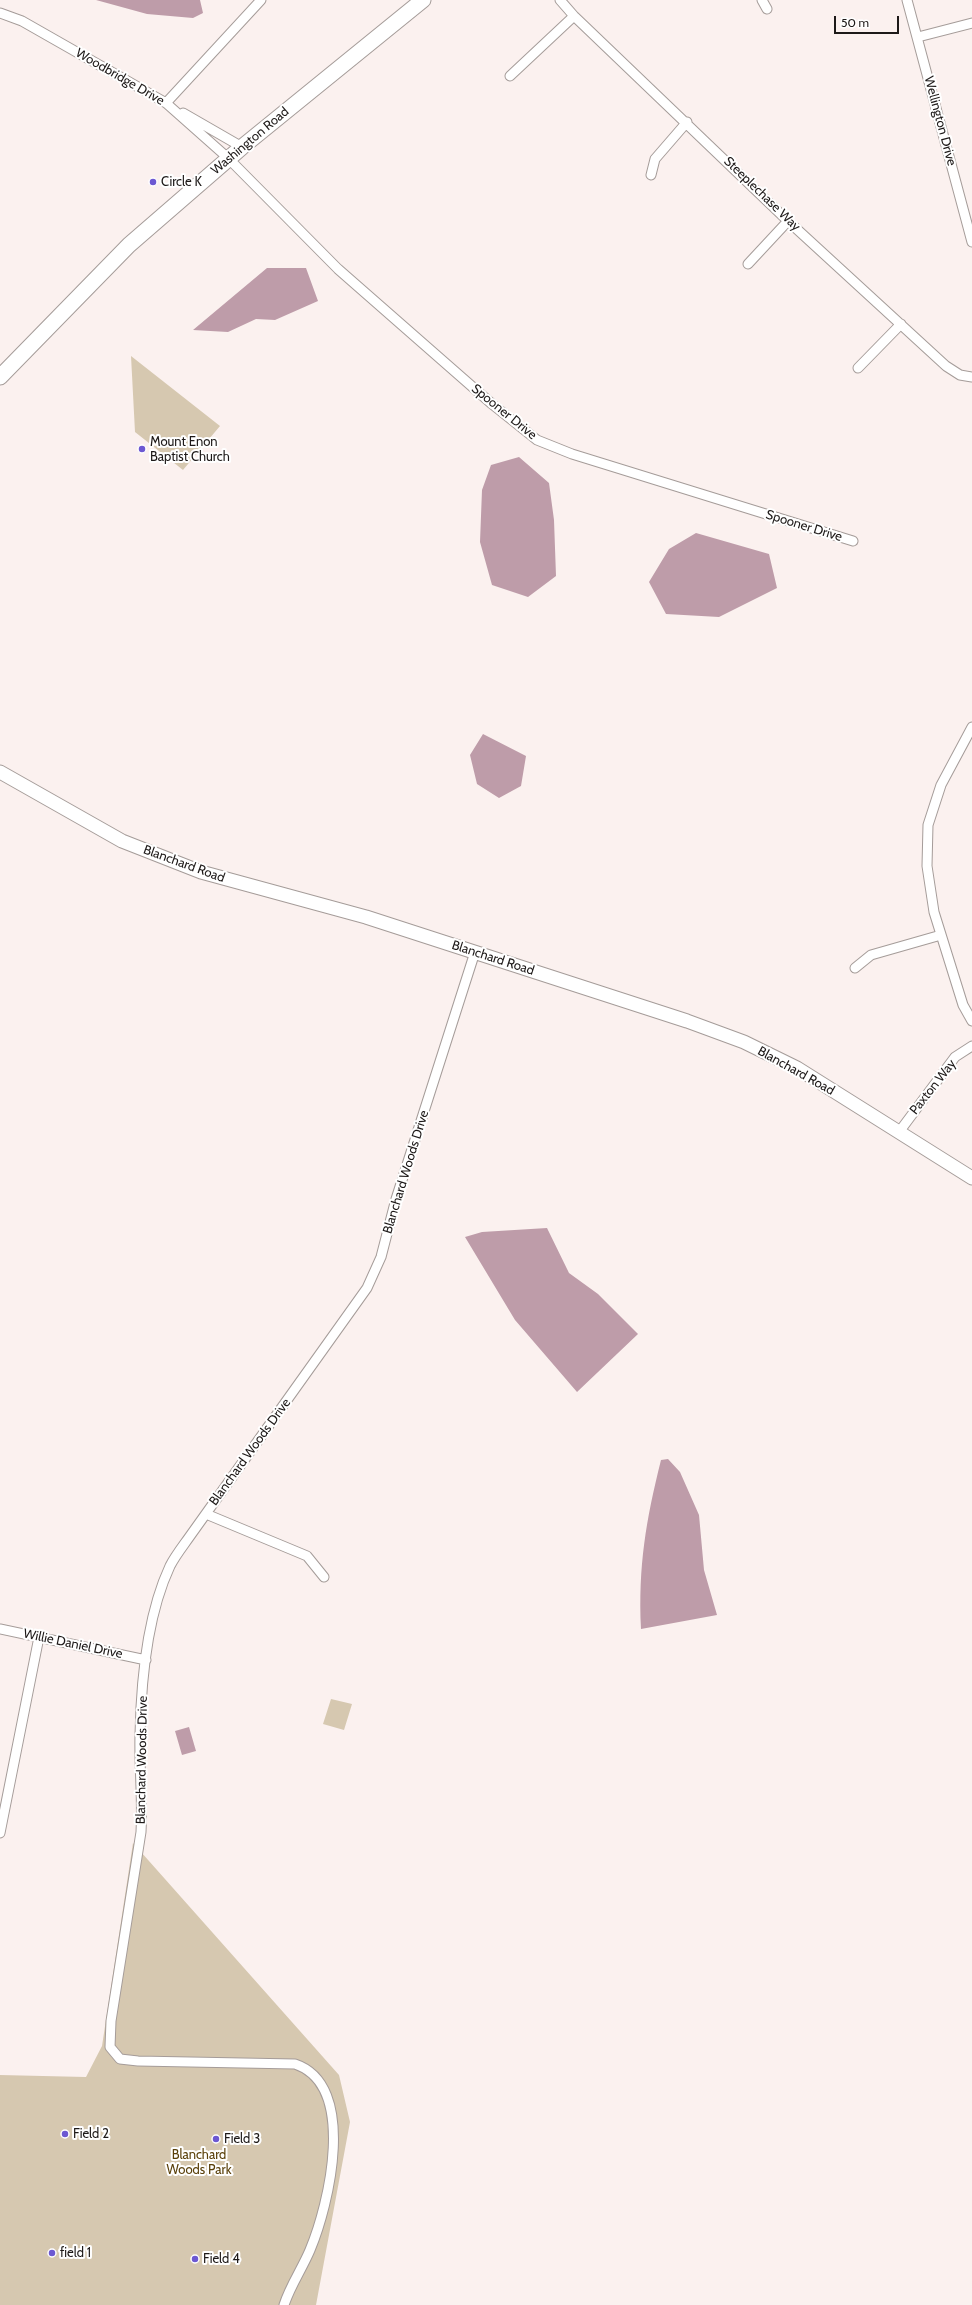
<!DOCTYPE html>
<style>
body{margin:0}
#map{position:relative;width:972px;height:2305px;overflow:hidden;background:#fbf1ef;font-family:Cabin,sans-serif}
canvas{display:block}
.scale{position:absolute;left:834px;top:16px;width:65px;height:18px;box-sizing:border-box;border:2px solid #1d1918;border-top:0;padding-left:5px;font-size:12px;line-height:14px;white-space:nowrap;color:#1d1918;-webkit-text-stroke:3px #fff;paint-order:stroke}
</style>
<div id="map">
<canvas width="972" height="2305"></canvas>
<div class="scale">50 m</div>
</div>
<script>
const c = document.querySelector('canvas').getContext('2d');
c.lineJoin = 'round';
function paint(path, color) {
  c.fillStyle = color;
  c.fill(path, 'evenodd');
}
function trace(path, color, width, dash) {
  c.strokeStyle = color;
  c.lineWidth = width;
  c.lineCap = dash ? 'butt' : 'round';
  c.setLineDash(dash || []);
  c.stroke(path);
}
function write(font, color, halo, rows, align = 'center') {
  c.font = font + ' Cabin,sans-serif';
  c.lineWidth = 4;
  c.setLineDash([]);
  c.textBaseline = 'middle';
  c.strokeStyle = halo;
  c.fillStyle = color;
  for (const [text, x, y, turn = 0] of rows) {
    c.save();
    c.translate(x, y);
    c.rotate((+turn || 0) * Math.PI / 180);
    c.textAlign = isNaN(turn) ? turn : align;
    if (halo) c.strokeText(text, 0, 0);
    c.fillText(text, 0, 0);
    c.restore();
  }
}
paint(new Path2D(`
 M131 356 220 426 183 470 135 432Z
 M331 1699 352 1704 344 1730 323 1724Z
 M133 1843 339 2075 350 2122 316 2305H0V2075L86 2077 102 2046Z`), '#d6c8b0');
paint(new Path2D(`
 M96 0H200L203 13 193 18 147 14Z
 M267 268H306L318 301 275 320 256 319 228 332 193 330Z
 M519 457 549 483 554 520 556 576 528 597 492 585 480 542 482 490 491 465Z
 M696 533 769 554 777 588 719 617 666 614 649 582 669 549Z
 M483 734 526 756 521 786 499 798 477 784 470 755Z
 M547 1228 569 1273 598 1294 638 1334 577 1392 515 1320 465 1237 482 1232Z
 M668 1459 680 1472 699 1515 704 1570 717 1615 641 1629C638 1566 646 1520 661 1460Z
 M189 1727 196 1751 182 1755 175 1731Z`), '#be9ca9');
const street = new Path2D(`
 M560 0 574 16 788 221 946 366 960 375 972 377
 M762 0 767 9
 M907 0 972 242
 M0 13 22 21 166 103 228 158 338 269 492 404 537 440 572 454 853 541
 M918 37 972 23
 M510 76 574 16
 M166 103 261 0
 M183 113 242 147
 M651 175 655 159 687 122
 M748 264 788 221
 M858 368 901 324
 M972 727 941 785 928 825 927 866 934 912 963 1005 972 1021
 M855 968 871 955 941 935
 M899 1132 955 1057 972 1046
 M206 1514 307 1556 324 1577
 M0 1629 146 1660
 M0 1833 39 1637
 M284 2305C290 2286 302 2269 310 2250 329 2205 358 2085 295 2064L138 2061 120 2059 110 2047 111 2021 141 1832C143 1800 139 1768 140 1735 141 1682 147 1615 170 1566 175 1556 183 1546 190 1536L367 1288 381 1257 396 1199 475 952`);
const secondary = new Path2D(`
 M0 772 122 841 201 872 366 917 687 1021 744 1042 797 1068 972 1178`);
const primary = new Path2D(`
 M0 377 129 245 242 147 423 0`);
trace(street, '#a59c99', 11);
trace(secondary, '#a59c99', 15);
trace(primary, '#a59c99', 17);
trace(street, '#fff', 9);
trace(secondary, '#fff', 13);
trace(primary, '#fff', 15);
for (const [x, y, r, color] of [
 [153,182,4,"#6c58d2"],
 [142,449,4,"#6c58d2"],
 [65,2134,4,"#6c58d2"],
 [216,2139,4,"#6c58d2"],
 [52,2253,4,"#6c58d2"],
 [195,2259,4,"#6c58d2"]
]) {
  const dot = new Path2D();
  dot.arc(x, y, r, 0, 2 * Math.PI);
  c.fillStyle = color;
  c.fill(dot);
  trace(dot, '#fff', 1.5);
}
write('13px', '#1d1918', '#fff', [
 ["Woodbridge Drive",120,77,30],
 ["Wellington Drive",940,121,75],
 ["Washington Road",250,141,-40],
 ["Steeplechase Way",762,194,44],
 ["Spooner Drive",504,412,39],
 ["Spooner Drive",804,526,17],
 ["Blanchard Road",184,864,20],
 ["Blanchard Road",493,958,18],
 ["Blanchard Road",796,1071,29],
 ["Paxton Way",933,1087,-52],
 ["Blanchard Woods Drive",406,1172,-73],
 ["Blanchard Woods Drive",250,1452,-54],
 ["Willie Daniel Drive",73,1644,12],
 ["Blanchard Woods Drive",142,1760,-89]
]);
write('13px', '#1d1918', '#fff', [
 ["Circle K",161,182],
 ["Mount Enon",150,442],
 ["Baptist Church",150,457],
 ["Field 2",73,2134],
 ["Field 3",224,2139],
 ["field 1",60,2253],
 ["Field 4",203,2259]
], 'left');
write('13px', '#5a400a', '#fff', [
 ["Blanchard",199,2155],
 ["Woods Park",199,2170]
]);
</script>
